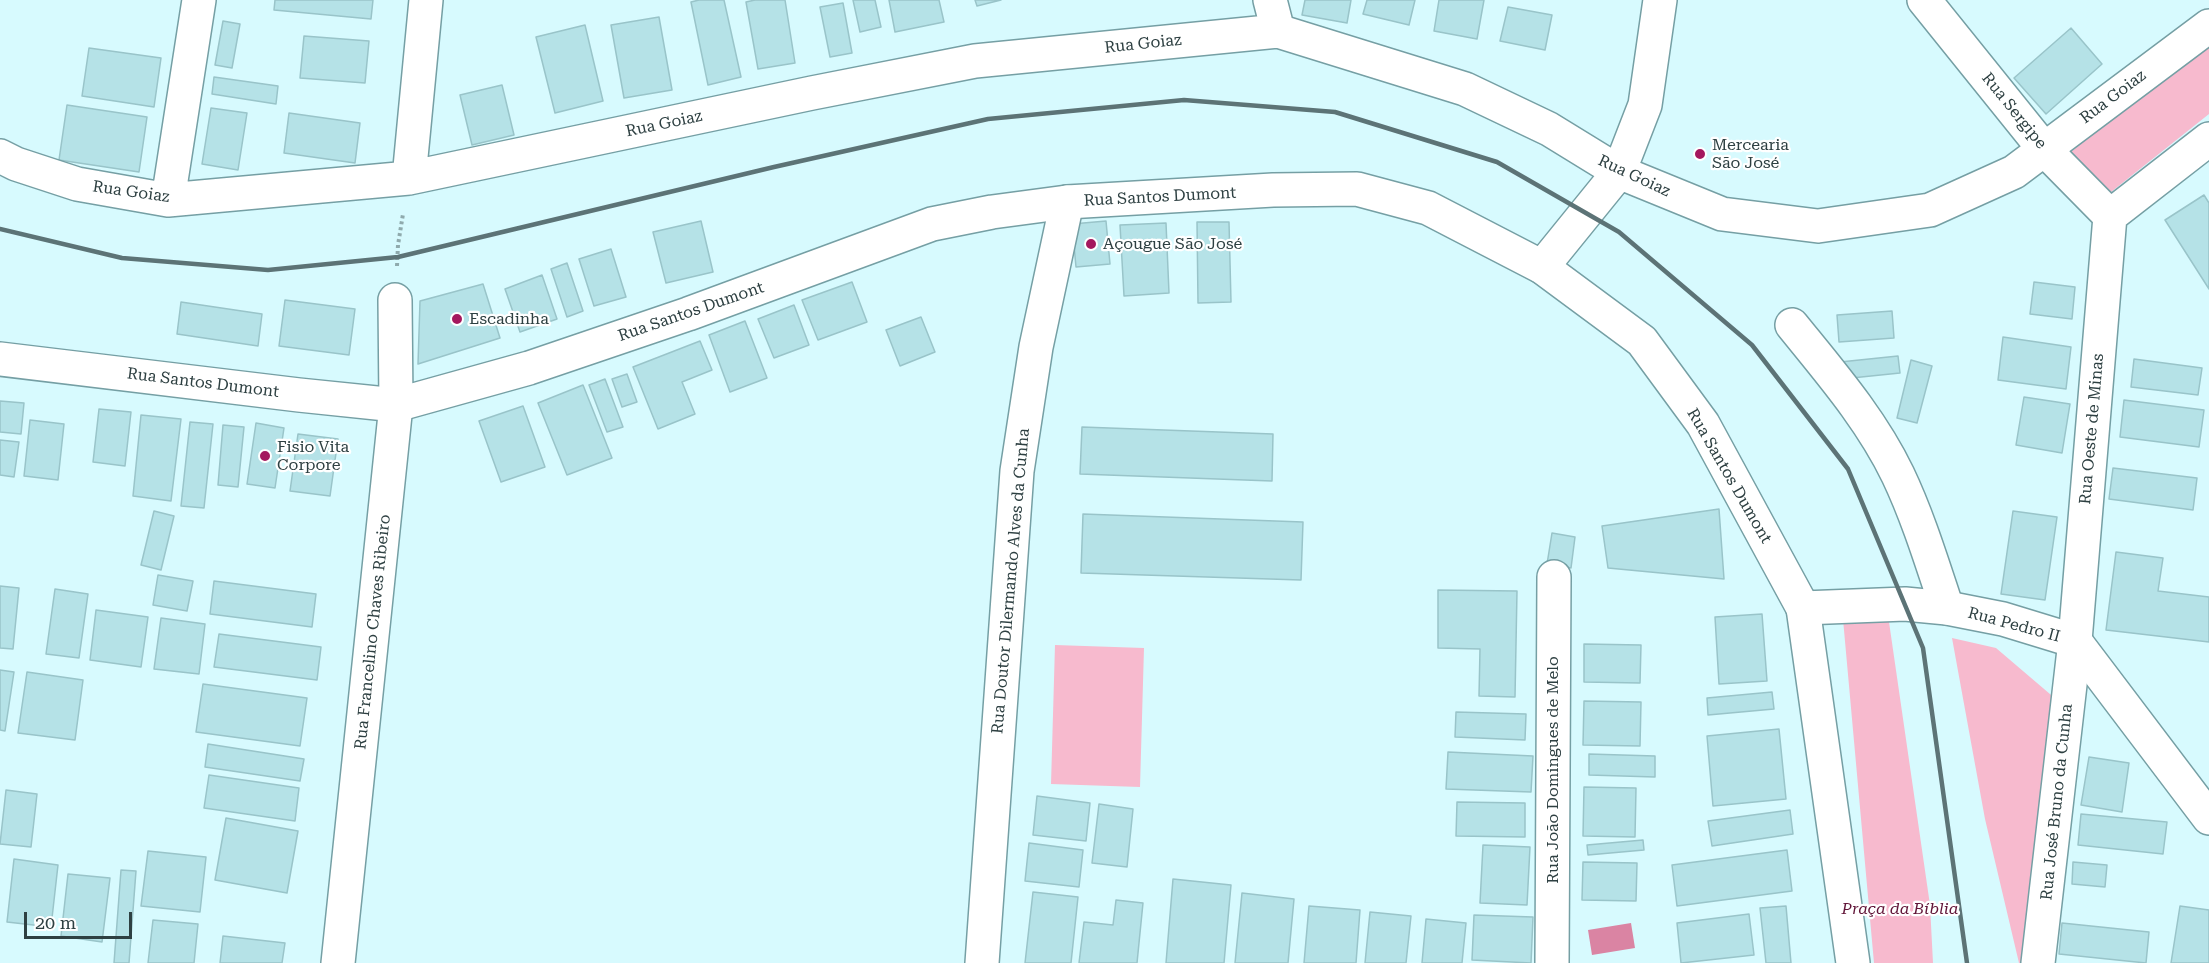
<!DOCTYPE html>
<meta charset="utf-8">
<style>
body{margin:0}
#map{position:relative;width:2209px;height:963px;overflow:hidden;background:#d7fafe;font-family:"Roboto Serif",serif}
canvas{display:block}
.scale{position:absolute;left:24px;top:912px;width:108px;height:27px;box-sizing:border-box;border:3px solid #2e4042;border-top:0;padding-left:8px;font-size:18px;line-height:21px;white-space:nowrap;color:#2e4042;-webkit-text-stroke:4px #fff;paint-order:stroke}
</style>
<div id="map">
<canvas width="2209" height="963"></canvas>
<div class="scale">20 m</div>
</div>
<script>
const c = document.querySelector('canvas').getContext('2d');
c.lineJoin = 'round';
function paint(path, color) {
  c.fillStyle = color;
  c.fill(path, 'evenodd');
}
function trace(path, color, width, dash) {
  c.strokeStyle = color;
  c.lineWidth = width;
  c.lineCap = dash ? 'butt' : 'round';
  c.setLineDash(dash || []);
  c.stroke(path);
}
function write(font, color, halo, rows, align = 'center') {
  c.font = font + ' "Roboto Serif",serif';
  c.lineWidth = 4.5;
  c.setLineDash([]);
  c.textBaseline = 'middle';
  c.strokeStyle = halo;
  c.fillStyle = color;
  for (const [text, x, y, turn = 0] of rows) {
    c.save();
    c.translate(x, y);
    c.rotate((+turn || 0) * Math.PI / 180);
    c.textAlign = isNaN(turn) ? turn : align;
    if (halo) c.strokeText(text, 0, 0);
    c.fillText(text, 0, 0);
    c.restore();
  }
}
paint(new Path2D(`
 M2209 43V114L2106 196 2068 154Z
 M1842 608 1889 622 1930 905 1933 963H1874Z
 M1952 638 1996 648 2064 706 2027 963H2019L1985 819Z
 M1055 645 1144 648 1140 787 1051 784Z`), '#f7bace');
paint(new Path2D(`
 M1631 923 1635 948 1592 955 1588 930Z`), '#da84a3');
const building = new Path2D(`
 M275 0H373L371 19 274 10Z
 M699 0H724L741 77 708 85 691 2Z
 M755 0H785L795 63 758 69 746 2Z
 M853 0H875L881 27 860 32Z
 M889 0H939L944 22 895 32Z
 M975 0H1001L977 6Z
 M1305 0H1351L1347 23 1302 15Z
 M1367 0H1415L1409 25 1363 14Z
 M1439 0H1484L1477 39 1434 31Z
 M843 3 852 53 830 57 820 7Z
 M1508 7 1552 15 1545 50 1500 41Z
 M659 17 672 90 624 98 611 25Z
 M223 21 240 24 232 68 215 65Z
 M585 25 603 101 555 113 536 37Z
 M2071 28 2102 64 2046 114 2014 78Z
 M304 36 369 41 365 83 300 78Z
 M89 48 161 58 154 107 82 96Z
 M214 77 278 86 276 104 212 94Z
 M502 85 514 135 472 145 460 95Z
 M67 105 147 117 139 172 59 160Z
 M211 108 247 113 238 170 202 164Z
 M289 113 360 123 355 163 284 153Z
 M2204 195 2209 203V289L2165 220Z
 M701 221 713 272 666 283 653 232Z
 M1106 221 1110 264 1076 267 1072 224Z
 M1197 222H1229L1231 302 1198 303Z
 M1166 223 1169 293 1124 296 1120 225Z
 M611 249 626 297 594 306 579 259Z
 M567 263 583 311 567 317 551 269Z
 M542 275 557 319 520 332 505 289Z
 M852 282 867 322 818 340 802 300Z
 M2034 282 2075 287 2072 319 2030 314Z
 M483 284 500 338 418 364 420 301Z
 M285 300 355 309 349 355 279 346Z
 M181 302 262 314 258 346 177 334Z
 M794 305 809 345 774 358 758 319Z
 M1892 311 1894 338 1839 342 1837 315Z
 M921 317 935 352 900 366 886 330Z
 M745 321 767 378 730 392 709 335Z
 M2003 337 2071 347 2066 389 1998 380Z
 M700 341 712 370 682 382 695 414 658 429 633 367Z
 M1898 356 1900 373 1842 379 1840 362Z
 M2134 359 2202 368 2198 395 2131 387Z
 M1911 360 1932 366 1917 423 1897 418Z
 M627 374 637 402 622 407 612 379Z
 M605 379 623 427 607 432 589 385Z
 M583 385 612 458 567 475 538 403Z
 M2024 397 2070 404 2062 453 2016 445Z
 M2124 400 2204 410 2199 447 2120 437Z
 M0 401 24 403 21 434 0 432Z
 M523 406 545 467 501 482 479 421Z
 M99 409 131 412 125 466 93 462Z
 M141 415 181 419 171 501 133 496Z
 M30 420 64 424 58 480 24 476Z
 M190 422 213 424 204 508 181 506Z
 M256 423 284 428 275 488 247 484Z
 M223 425 244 427 238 487 218 485Z
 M1082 427 1273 434 1272 481 1080 474Z
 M298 434 338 439 330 496 290 491Z
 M0 440 19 442 14 477 0 475Z
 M2113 468 2197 478 2193 510 2109 499Z
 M1719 509 1724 579 1608 568 1602 526Z
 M154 511 174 516 161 570 141 565Z
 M2013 511 2057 517 2045 600 2001 594Z
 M1083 514 1303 522 1301 580 1081 573Z
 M1552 533 1575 537 1571 568 1547 564Z
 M2116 552 2163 558 2158 591 2209 597V642L2106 630Z
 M158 575 193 581 187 611 153 605Z
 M214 581 316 594 312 627 210 614Z
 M0 586 19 588 13 649 0 648Z
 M55 589 88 594 79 658 46 654Z
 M1438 590 1517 591 1515 697 1479 696 1480 649 1438 648Z
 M96 610 148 617 141 667 90 660Z
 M1762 614 1767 681 1719 684 1715 617Z
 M161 618 205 624 199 674 154 669Z
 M219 634 321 647 317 680 214 667Z
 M1584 644 1641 645 1640 683 1584 682Z
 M0 670 14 672 5 731 0 730Z
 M27 672 83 680 75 740 18 733Z
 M203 684 307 698 300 746 196 732Z
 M1772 692 1774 709 1708 715 1707 698Z
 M1584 701 1641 702 1640 746 1583 745Z
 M1456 712 1526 714 1525 740 1455 737Z
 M1779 729 1786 799 1713 806 1707 736Z
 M208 744 304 759 300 781 205 767Z
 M1448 752 1533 756 1531 792 1446 789Z
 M1589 754 1655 756V777L1589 775Z
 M2089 757 2129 763 2122 812 2081 805Z
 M209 775 299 788 295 821 204 808Z
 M1584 787 1636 788 1635 837 1583 836Z
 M6 790 37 794 31 847 0 844Z
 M1037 796 1090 803 1086 841 1033 835Z
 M1457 802 1525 803V837L1456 836Z
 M1099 804 1133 809 1127 867 1092 863Z
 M1790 810 1793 834 1712 846 1708 821Z
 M2081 814 2167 822 2163 854 2078 845Z
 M226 818 298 831 287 893 215 880Z
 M1643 840 1644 850 1588 855 1587 845Z
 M1029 843 1083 850 1079 887 1025 881Z
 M1483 845 1530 847 1527 905 1480 903Z
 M1787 850 1792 891 1677 906 1672 865Z
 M148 851 206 857 200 912 141 906Z
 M14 859 58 865 51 927 7 922Z
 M1583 862 1637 863 1636 901 1582 900Z
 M2073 862 2107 865 2105 887 2072 884Z
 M121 870 136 871 129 963H114Z
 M68 874 110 878 102 942 61 936Z
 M1173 879 1231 885 1224 963H1166Z
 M1033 892 1078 897 1071 963H1025Z
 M1242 893 1294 899 1288 963H1235Z
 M1116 900 1143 903 1137 963H1079L1084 922 1113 925Z
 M1309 906 1360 910 1356 963H1304Z
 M1786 906 1791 963H1766L1760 908Z
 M2180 906 2209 910V963H2171Z
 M1370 912 1411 916 1406 963H1365Z
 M1749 914 1754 955 1681 963 1677 923Z
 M1474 915 1533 917 1531 963 1472 960Z
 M1426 919 1466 923 1462 963H1422Z
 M153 920 198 924 194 963H148Z
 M2062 923 2149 932 2146 963 2059 954Z
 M223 936 285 943 282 963H220Z`);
paint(building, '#b5e2e7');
trace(building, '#99c4c9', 1.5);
const minor = new Path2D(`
 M1270 0 1278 31
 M1924 0 2044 149 2110 216
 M0 156 16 164 77 184 168 200 409 178 812 93 975 61 1278 31 1465 89 1549 129 1619 172 1722 214 1818 226 1930 210 2014 172 2209 26
 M409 178 426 0
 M168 200 199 0
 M2110 216 2209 139
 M1542 267 1619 172 1645 105 1660 0
 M1792 325C1830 372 1871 419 1898 475 1918 517 1932 563 1947 608
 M1803 608 1853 963
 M338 963 396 405 395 300
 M982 963 1017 471 1036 347 1067 202
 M1552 963 1554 577
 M2038 963 2075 641 2110 216`);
const major = new Path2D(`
 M0 359 299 395 396 405 529 368 688 314 932 224 992 212 1067 202 1273 190 1357 189 1428 208 1542 267 1642 341 1703 424 1803 608 1905 604 1947 608 2003 619 2075 641 2209 818`);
trace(minor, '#759fa4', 36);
trace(major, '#759fa4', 36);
trace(new Path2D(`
 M397 266 398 245 403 214`), '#8faaad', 4, [3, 3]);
trace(minor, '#fff', 33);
trace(major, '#fff', 33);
trace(new Path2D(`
 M0 229 122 258 268 270 398 257 774 167 988 119 1184 100 1335 112 1497 162 1619 232 1752 345 1848 469 1923 648 1967 963`), '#5c7376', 4.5);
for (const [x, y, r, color] of [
 [1700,154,6,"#a4185e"],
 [1091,244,6,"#a4185e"],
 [457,319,6,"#a4185e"],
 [265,456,6,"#a4185e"]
]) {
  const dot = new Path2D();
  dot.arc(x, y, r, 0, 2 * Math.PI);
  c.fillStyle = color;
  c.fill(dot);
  trace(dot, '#fff', 2);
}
write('16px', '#2e4042', '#fff', [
 ["Rua Goiaz",1143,44,-6],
 ["Rua Goiaz",2113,97,-37],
 ["Rua Sergipe",2014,111,51],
 ["Rua Goiaz",664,124,-12],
 ["Rua Goiaz",1634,176,25],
 ["Rua Goiaz",131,192,8],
 ["Rua Santos Dumont",1160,197,-3],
 ["Rua Santos Dumont",691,312,-19],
 ["Rua Santos Dumont",203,383,7],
 ["Rua Oeste de Minas",2092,429,-85],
 ["Rua Santos Dumont",1729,476,60],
 ["Rua Doutor Dilermando Alves da Cunha",1011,581,-85],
 ["Rua Pedro II",2014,625,15],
 ["Rua Francelino Chaves Ribeiro",373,632,-84],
 ["Rua João Domingues de Melo",1553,770,-90],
 ["Rua José Bruno da Cunha",2057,802,-84]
]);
write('16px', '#2e4042', '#fff', [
 ["Mercearia",1712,145],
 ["São José",1712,163],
 ["Açougue São José",1103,244],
 ["Escadinha",469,319],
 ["Fisio Vita",277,447],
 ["Corpore",277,465]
], 'left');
write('italic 16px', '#611538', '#fff', [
 ["Praça da Bíblia",1900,909]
]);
</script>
